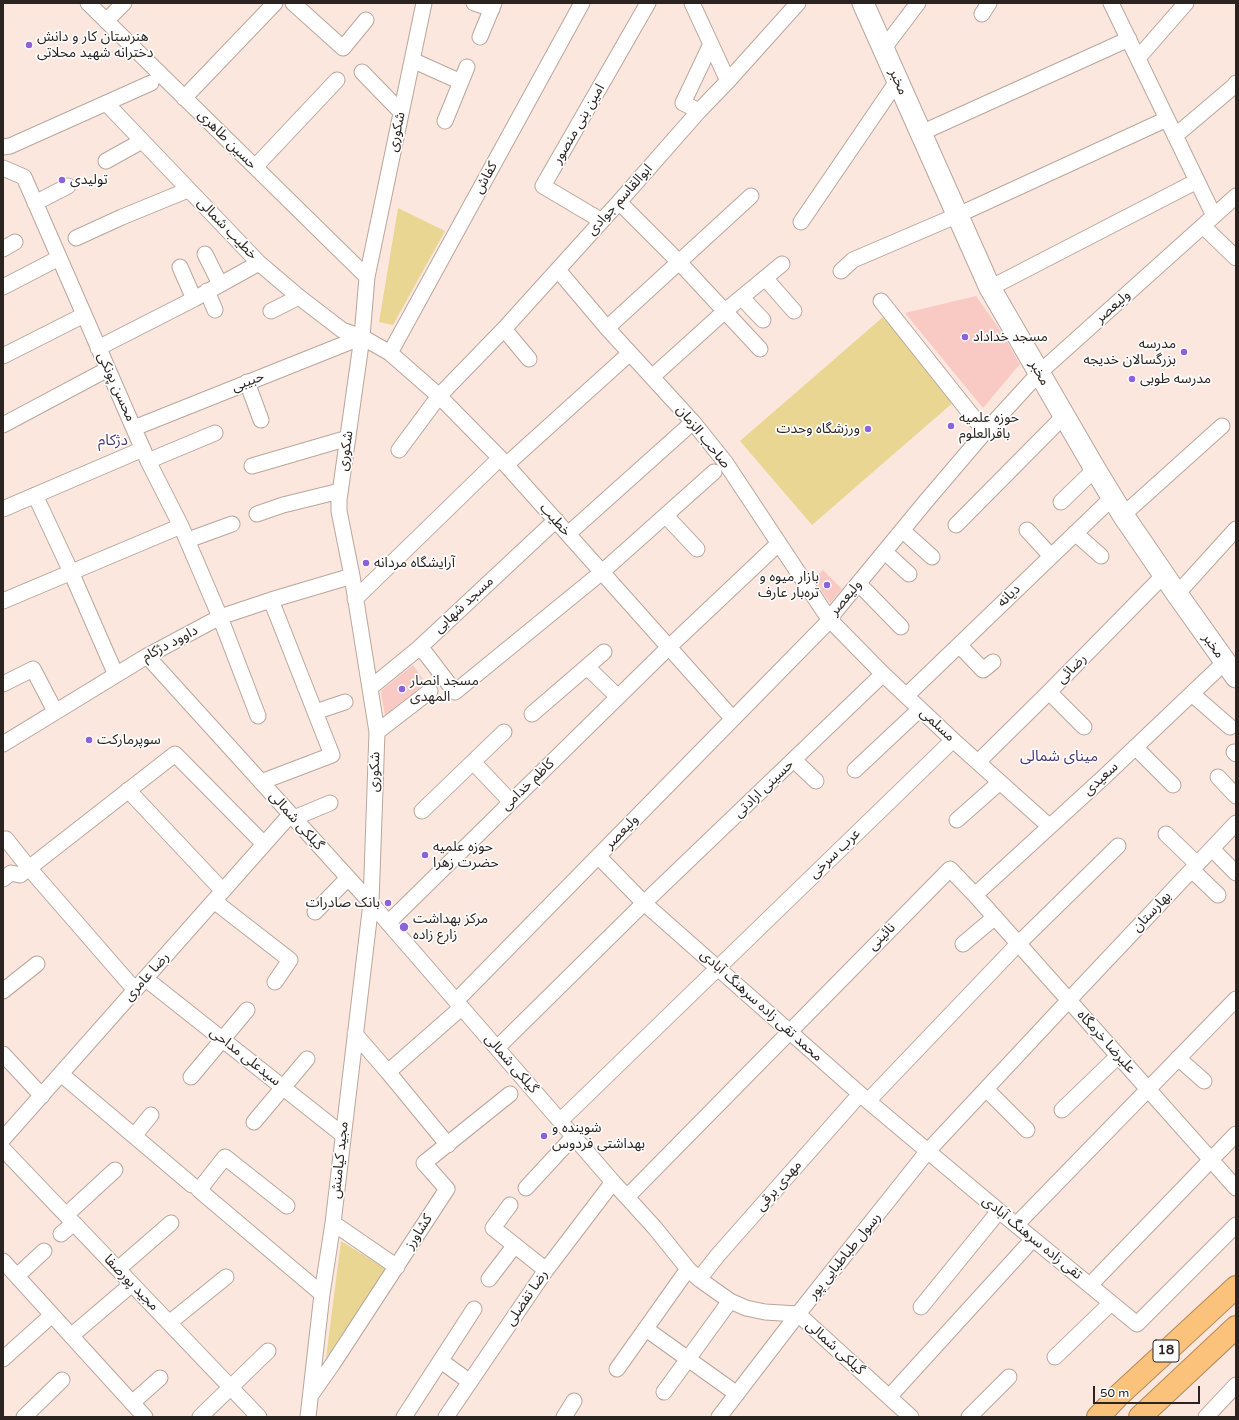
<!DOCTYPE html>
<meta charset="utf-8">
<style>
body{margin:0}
#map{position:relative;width:1239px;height:1420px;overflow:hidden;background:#fbe7dd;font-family:"Varela Round",sans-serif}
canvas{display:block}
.frame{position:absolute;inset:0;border:4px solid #2a231f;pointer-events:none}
.scale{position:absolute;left:1093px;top:1386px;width:107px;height:18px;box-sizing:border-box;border:2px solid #2a231f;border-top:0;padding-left:5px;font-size:12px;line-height:14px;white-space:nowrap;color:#2a231f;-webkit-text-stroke:3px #fff;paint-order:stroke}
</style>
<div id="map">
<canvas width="1239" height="1420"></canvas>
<div class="frame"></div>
<div class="scale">50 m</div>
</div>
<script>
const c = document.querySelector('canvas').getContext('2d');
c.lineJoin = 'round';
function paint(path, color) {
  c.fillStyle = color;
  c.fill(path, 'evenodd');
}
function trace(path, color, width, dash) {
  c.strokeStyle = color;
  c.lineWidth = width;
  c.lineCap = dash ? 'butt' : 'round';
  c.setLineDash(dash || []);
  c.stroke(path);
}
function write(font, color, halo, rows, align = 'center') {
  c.font = font + ' "Varela Round","Noto Sans Arabic",sans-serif';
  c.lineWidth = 3.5;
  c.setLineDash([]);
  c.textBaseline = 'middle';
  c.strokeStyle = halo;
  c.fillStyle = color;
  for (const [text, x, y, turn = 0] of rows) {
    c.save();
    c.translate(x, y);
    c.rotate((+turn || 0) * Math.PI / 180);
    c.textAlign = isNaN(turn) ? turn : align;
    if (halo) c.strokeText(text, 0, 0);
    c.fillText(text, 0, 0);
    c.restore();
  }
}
paint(new Path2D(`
 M398 208 445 231 393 325 379 322Z
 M883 317 956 400 812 525 740 441Z
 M341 1241 386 1269 326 1358Z`), '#e9d692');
paint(new Path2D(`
 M976 296 1000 330 1020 364 983 408 905 313Z
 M823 570 842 589 830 603 813 579Z
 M413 665 426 683 385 715 381 694 382 690Z`), '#f9cac3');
const street = new Path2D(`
 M88 3 367 277
 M293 3 343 48 366 20
 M474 3 492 9
 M692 3 728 81
 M1111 3 1214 216
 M982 14 989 3
 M106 21 124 3
 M480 37 494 3
 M884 48 918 3
 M1138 58 1186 3
 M412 60 461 82
 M362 72 401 112
 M184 98 275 3
 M106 103 259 263 299 297 342 330 362 337 390 353 439 396 500 458 733 719
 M699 111 683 103 711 44
 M445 121 467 67
 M921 133 1129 39
 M1175 136 1234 86 1236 83
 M3 147 10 146 151 83
 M106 161 142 141
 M255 167 337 80
 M3 168 24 177 148 461 181 526 220 617 258 716
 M619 202 679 262 760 349
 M35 203 68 186
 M602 221 543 186 648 3
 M801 222 898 80
 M1203 226 1236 258
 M76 238 122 217 188 190
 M3 249 15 242
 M205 254 220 284
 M180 267 194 299
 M558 270 607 328 693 422 725 462 829 619 883 674 953 740 1049 826
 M841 271 853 260 958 215 1167 119
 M765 278 794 311
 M3 287 59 258
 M990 288 1197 181
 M207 291 215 310
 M742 298 763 320
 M881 301 985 432
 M271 311 299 297
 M607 328 751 196
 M504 329 529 359
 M98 348 194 299 259 263
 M390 353 582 3
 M3 356 84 315
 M652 377 725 311 782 264
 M247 382 261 420
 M3 425 108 369
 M134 428 362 337
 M399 450 439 396 504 329 619 202 699 111 728 81 798 3
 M148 461 215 433
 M506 465 630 353
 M252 466 348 438
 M35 495 71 572 116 675
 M1061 502 1095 469
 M3 509 143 449
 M257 514 283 505 340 491
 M1123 515 1222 426
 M666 516 697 549
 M956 525 1064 416
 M902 530 932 557
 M1027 530 1051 556
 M1075 533 1101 556
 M568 534 693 422
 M188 540 232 524
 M885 552 909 574
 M859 584 901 627
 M1177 594 1236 529
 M355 599 500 458
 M3 601 181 526
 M959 645 983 670 993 662
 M419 648 426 654 455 692 602 572 714 472
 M147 656 371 903 613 1182 655 1228 688 1269 699 1279 730 1301 746 1308 765 1312 798 1314 911 1417
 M587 667 618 697
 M3 684 33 669 55 711
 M370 688 419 648 556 520
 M1049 692 1084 727
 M1192 694 1230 727
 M906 696 1113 497
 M315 712 345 702
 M532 714 604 652
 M377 732 430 691
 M3 744 147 656 220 617 271 600 352 576
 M1135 747 1173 785
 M1234 752 1236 754
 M794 760 816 781
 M473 762 511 802
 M978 762 1049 692 1164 575
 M855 770 920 709
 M1218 777 1236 796
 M261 782 332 755 271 600
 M128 790 223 891
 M422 811 504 732
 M294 818 330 803
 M957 820 1000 782
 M1166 834 1197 864
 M3 841 6 839 29 868 135 990
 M1212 849 1236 873
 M598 856 644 903 868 1101 999 1211 1137 1324 1236 1225
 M1192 870 1218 895
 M3 879 11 873 20 875 175 754 264 844
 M975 895 1105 776 1225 662
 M214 901 290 960 275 982
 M315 912 348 878
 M388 923 669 647 778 544
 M963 944 995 917
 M146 979 343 1135
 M3 991 37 964
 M456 1001 827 623 829 619 927 500 985 432 1039 373 1236 196
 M355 1034 388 1072 448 1145
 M497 1048 644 903 883 674
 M3 1054 42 1096
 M1178 1058 1204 1081
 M388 1072 461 1008
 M61 1074 192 1185
 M191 1077 247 1010
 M986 1089 1027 1130
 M868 1101 1018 944 1118 846
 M1062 1110 1118 1056
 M560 1121 953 740
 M254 1122 307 1059
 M134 1136 151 1115
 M3 1139 290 815
 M3 1149 259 1417
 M526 1188 574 1136
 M627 1197 950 869 975 895 1236 1188
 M510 1205 493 1228 546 1270
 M287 1206 225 1157 199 1190 322 1294
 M66 1215 115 1170
 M333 1223 397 1267
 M1016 1225 1236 999
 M61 1234 74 1223
 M3 1261 145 1417
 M118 1269 171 1223
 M17 1276 44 1251
 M489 1279 515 1245
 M699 1279 718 1255 860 1094
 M1090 1285 1236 1134
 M921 1307 999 1211
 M169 1323 226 1277
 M646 1329 737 1394
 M71 1336 132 1284
 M1055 1357 1111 1303
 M3 1359 52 1315
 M441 1361 470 1382
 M617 1369 688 1269
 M664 1392 730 1301
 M311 1395 332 1365 447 1189 424 1163 510 1094
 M889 1397 1033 1239
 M132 1403 160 1378
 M24 1417 62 1380
 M200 1417 268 1351
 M308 1417 322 1294 333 1223 371 903 377 732 352 576 339 511V500L362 337 367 277 424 3
 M404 1417 474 1309
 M446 1417 546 1270 613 1182
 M564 1417 574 1401
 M719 1417 798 1314 927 1152 1069 1000 1236 823
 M969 1417 1009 1377
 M1206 1417 1236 1385`);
const secondary = new Path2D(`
 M863 3 990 288 1095 469 1123 515 1177 594 1236 677`);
const highway = new Path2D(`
 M1098 1417 1118 1396 1236 1287
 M1140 1417 1236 1327`);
trace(street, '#b9a69c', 17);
trace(secondary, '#b9a69c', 23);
trace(highway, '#b18a5a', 24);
trace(street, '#fff', 15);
trace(secondary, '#fff', 21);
trace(highway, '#fac27a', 22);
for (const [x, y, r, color] of [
 [29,45,4,"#8e61dc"],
 [62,180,4,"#8e61dc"],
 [965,337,4,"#8e61dc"],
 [1184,352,4,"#8e61dc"],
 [1132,379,4,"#8e61dc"],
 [951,426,4,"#8e61dc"],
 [868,429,4,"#8e61dc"],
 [366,563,4,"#8e61dc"],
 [827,585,4,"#8e61dc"],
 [402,689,4,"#8e61dc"],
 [89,740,4,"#8e61dc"],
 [425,855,4,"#8e61dc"],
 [388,903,4,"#8e61dc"],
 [404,927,5,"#8e61dc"],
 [544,1136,4,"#8e61dc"]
]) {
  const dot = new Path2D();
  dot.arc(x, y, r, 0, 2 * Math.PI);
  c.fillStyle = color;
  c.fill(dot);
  trace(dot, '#fff', 1.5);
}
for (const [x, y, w] of [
 [1166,1351,26]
]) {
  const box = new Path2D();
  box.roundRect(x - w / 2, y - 11, w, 22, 3);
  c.fillStyle = '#fff';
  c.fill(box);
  trace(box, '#2a231f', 1);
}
write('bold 13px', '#2a231f', null, [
 ["18",1166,1351]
]);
write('14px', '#2a231f', '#fff', [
 ["هنرستان کار و دانش",37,37],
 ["دخترانه شهید محلاتی",37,53],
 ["تولیدی",70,180],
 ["مسجد خداداد",973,337],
 ["مدرسه",1176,344,"right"],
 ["بزرگسالان خدیجه",1176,360,"right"],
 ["مدرسه طوبی",1140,379],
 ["حوزه علمیه",959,418],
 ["باقرالعلوم",959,434],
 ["ورزشگاه وحدت",860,429,"right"],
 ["آرایشگاه مردانه",374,563],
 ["بازار میوه و",819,577,"right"],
 ["تره‌بار عارف",819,593,"right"],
 ["مسجد انصار",410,681],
 ["المهدی",410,697],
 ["سوپرمارکت",97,740],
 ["حوزه علمیه",433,847],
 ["حضرت زهرا",433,863],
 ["بانک صادرات",380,903,"right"],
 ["مرکز بهداشت",413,919],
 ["زارع زاده",413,935],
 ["شوینده و",552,1128],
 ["بهداشتی فردوس",552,1144]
], 'left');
write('14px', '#2a231f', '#fff', [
 ["مخبر",898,82,66],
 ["امین بنی منصور",579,124,-60],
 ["شکوری",397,132,-78],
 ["حسین طاهری",227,140,45],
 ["کفاش",486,178,-61],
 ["ابوالقاسم جوادی",620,200,-48],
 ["خطیب شمالی",227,229,46],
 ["ولیعصر",1113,307,-42],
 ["مخبر",1039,373,60],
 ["حبیبی",248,382,-21],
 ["محسن پونکی",116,387,66],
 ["صاحب الزمان",703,437,51],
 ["شکوری",346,451,-82],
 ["خطیب",555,520,48],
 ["دیانه",1009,596,-44],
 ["ولیعصر",846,598,-50],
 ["مسجد شهابی",464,605,-43],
 ["داوود دژکام",170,644,-28],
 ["مخبر",1213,646,55],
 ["رضائی",1072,669,-45],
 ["مسلمی",937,725,43],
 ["شکوری",375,772,-88],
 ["سعیدی",1101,779,-43],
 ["کاظم خدامی",528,785,-44],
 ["حسینی ارادتی",764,789,-44],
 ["گيلکی شمالی",296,821,48],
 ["ولیعصر",622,832,-46],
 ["عرب سرخی",835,854,-44],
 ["بهارستان",1152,912,-47],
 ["نائینی",882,937,-45],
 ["رضا عامری",147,977,-48],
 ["محمد تقی زاده سرهنگ آبادی",761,1006,42],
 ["علیرضا خرمگاه",1106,1042,48],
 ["سیدعلی مداحی",245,1057,38],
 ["گيلکی شمالی",511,1064,49],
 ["مجید کیامنش",340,1160,-84],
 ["مهدی برقی",779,1186,-49],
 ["کشاورز",419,1232,-57],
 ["تقی زاده سرهنگ آبادی",1032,1238,39],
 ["رسول طباطبایی پور",845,1256,-51],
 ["مجید پورصفا",131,1283,46],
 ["رضا تفضلی",527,1298,-56],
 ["گيلکی شمالی",835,1348,42]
]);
write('15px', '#4a3571', '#fff', [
 ["دژکام",113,441],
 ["مینای شمالی",1059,757]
]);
</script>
